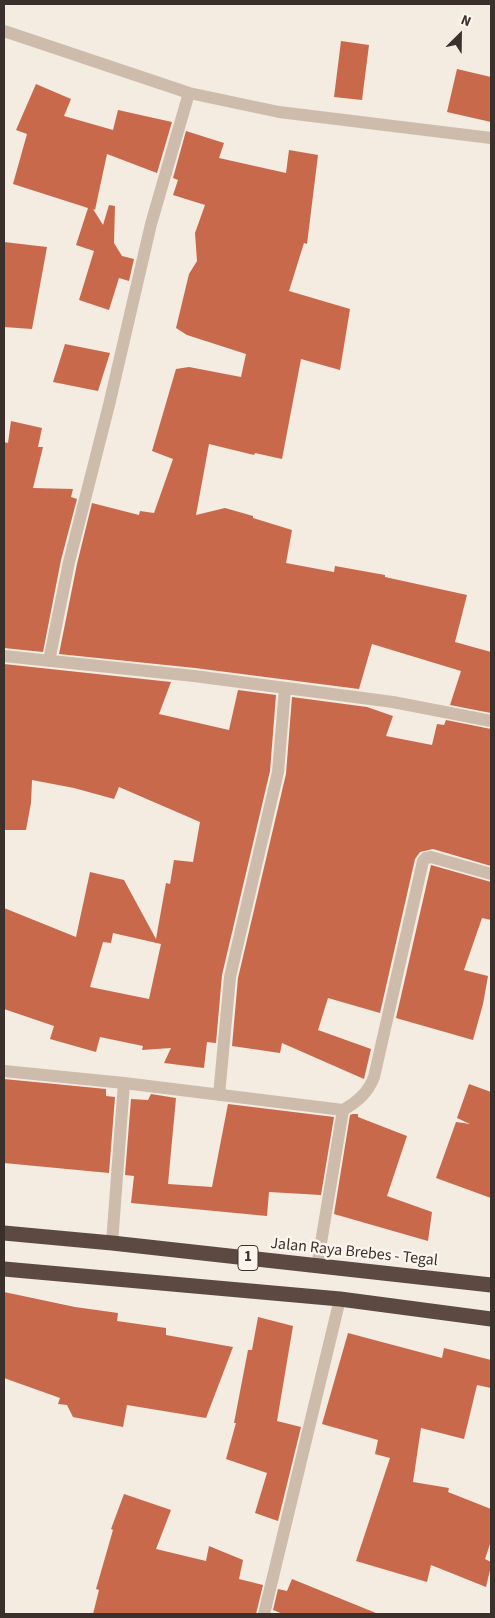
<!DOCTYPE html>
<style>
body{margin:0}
#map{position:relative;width:495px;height:1618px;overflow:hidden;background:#f4ebe1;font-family:"Source Sans 3",sans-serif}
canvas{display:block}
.frame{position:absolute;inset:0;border:5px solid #3b302b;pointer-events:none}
.north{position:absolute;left:435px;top:10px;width:50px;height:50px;-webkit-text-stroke:4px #fbf5ee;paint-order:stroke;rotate:23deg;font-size:14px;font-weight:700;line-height:20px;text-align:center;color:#3b302b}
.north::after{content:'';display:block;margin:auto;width:18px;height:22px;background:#3b302b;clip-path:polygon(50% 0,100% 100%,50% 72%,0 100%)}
</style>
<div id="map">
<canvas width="495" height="1618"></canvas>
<div class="frame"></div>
<div class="north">N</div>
</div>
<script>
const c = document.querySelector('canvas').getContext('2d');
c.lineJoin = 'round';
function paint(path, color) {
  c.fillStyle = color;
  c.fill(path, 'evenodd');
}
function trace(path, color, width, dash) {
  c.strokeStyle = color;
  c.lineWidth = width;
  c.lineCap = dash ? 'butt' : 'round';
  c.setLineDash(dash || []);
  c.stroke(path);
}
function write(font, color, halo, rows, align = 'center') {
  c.font = font + ' "Source Sans 3",sans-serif';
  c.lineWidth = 5;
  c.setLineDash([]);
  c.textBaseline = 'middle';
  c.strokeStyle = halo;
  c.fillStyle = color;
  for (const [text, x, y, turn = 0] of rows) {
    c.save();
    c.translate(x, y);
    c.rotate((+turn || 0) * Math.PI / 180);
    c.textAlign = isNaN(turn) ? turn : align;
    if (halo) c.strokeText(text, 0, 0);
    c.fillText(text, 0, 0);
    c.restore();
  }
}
paint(new Path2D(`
 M341 41 369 45 362 100 334 97Z
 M457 69 491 77V122L447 112Z
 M36 84 71 99 64 116 113 130 118 110 172 122 157 173 107 154 95 210 93 209 103 225 109 205 115 206 114 243 122 256 134 259 129 281 119 278 109 310 79 300 94 251 76 245 88 208 13 184 27 134 16 130Z
 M186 131 224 143 219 158 286 173 289 150 318 155 307 244 304 243 289 291 350 309 340 370 301 359 282 459 255 453 254 455 209 444 196 515 225 508 253 516V518L292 530 286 563 334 572 335 566 385 575V577L467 595 455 642 491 652V713L450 705 461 671 372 644 359 689 195 668 59 654 77 564 92 503 139 515 140 511 154 513 173 459 152 451 176 369 189 367 241 377 246 354 187 335 176 328 189 274 197 261 195 233 205 205 173 195 178 180 173 178Z
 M4 242 47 247 32 329 4 327Z
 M65 344 110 353 98 391 53 382Z
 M11 421 42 428 38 447H43L33 488 73 489 71 497 77 499 61 560 43 652 4 648V442L8 443Z
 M4 664 171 682 159 714 229 730 238 690 276 695 270 771 222 975 216 1043 207 1042 204 1068 164 1063 171 1048 142 1050 143 1046 100 1037 96 1052 50 1039 54 1026 4 1009V908L76 937 90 872 124 880 156 939 166 883 170 884 174 860 193 862 200 822 119 787 114 799 74 788 32 780 31 803 26 830H4ZM113 933 161 944 149 999 90 987 103 942 111 943Z
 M292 697 367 707 393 716 386 736 432 745 437 724 444 725 446 720 491 729V866L433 849 420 852 415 859 380 1013 328 998 318 1030 371 1049 364 1079 282 1043 280 1053 232 1046 238 978 286 774Z
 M431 865 491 882V920L482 918 464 970 488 976 483 1004 473 1040 396 1018Z
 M4 1079 106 1089V1096L115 1097 109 1173 4 1163Z
 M469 1084 491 1092V1198L436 1178 456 1122 470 1124 457 1118Z
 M151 1094 176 1098 168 1184 212 1187 228 1104 334 1117 321 1195 269 1192 267 1216 131 1203 134 1176 125 1175 131 1099 148 1100Z
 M353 1114H358V1117L407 1136 387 1196 432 1212 428 1241 334 1214 350 1115Z
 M4 1292 75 1307 118 1313 117 1321 166 1328V1335L233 1347 206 1418 127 1405 123 1427 73 1417 67 1405 58 1404 60 1398 4 1378Z
 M258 1317 293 1326 277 1421 301 1427 278 1521 255 1513 267 1473 226 1459 236 1423H234L248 1350H252Z
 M348 1333 442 1358 444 1348 491 1360V1388L477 1385 464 1439 421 1428 413 1482 449 1488 448 1492 491 1509V1541L485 1559 491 1562V1566L486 1587 431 1565 427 1582 356 1561 390 1458 375 1454 378 1440 322 1424Z
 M124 1494 171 1510 156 1549 206 1561 209 1546 243 1560 239 1579 263 1585 256 1614H93L99 1590 96 1589 113 1530 111 1529Z
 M292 1579 376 1613V1614H283L273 1610 278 1589 287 1591Z`), '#c8694b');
trace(new Path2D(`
 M4 31 189 93 279 112 491 138
 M4 656 194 676 393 702 491 721
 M49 661 69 562 109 405 151 224 189 93
 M4 1071 124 1083 343 1110C357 1102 368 1093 374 1077L423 861 426 858 431 857 491 874
 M219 1095 230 977 278 772 285 688
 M112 1243 124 1083
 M317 1267 343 1110
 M264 1614 340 1299`), '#cdbbac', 12);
trace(new Path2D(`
 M4 1233 112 1243 491 1285
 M4 1269 340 1299 491 1319`), '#5c4a42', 15);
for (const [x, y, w] of [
 [248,1258,20]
]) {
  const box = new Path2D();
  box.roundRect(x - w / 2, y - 12.5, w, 25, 4);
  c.fillStyle = '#fbf5ee';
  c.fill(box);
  trace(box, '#3b302b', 1);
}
write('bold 15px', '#3b302b', null, [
 ["1",248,1258]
]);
write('16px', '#3b302b', '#fbf5ee', [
 ["Jalan Raya Brebes - Tegal",354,1253,6]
]);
</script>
